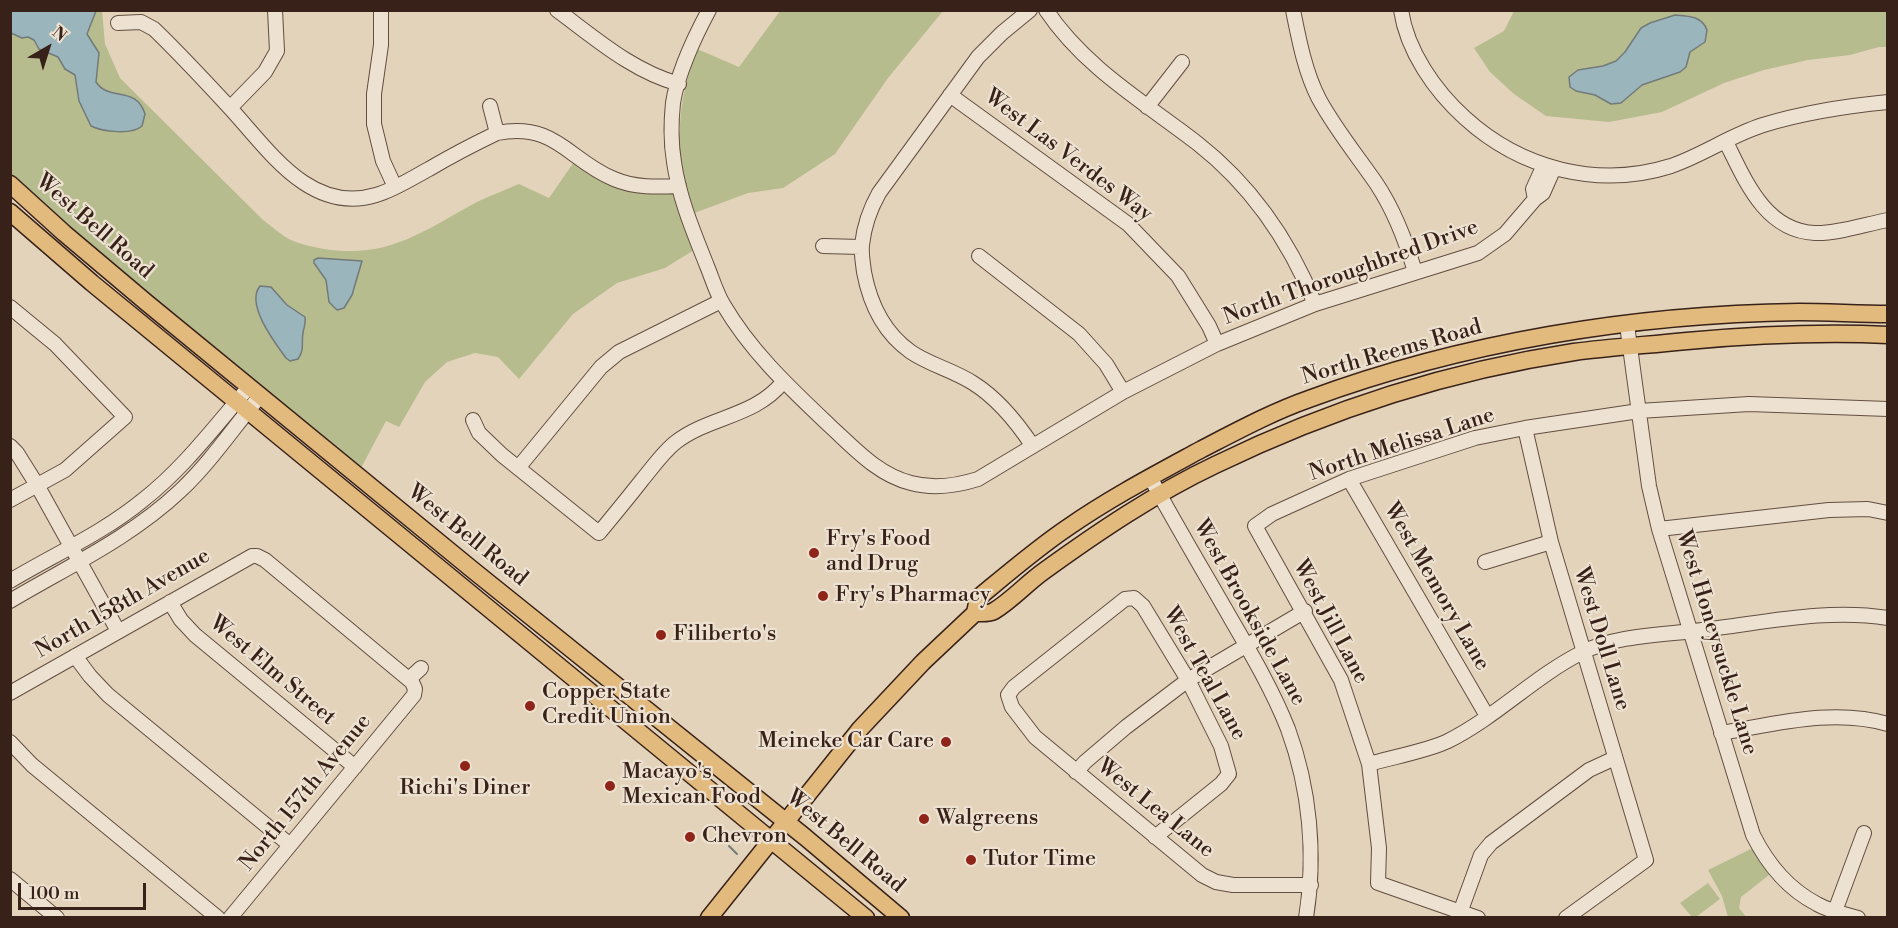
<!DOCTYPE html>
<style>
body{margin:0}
#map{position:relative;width:1898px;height:928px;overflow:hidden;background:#e3d3ba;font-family:"Libre Bodoni",serif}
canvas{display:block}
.frame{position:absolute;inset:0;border:12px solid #382118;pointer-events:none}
.north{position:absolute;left:18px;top:18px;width:60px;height:60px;-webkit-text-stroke:4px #ede2d2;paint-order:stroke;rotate:39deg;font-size:16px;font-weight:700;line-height:24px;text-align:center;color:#382118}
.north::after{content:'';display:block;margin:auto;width:21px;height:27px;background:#382118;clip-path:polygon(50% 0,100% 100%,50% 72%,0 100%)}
.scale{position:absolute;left:18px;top:883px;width:128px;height:27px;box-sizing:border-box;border:3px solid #382118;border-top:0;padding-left:8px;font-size:18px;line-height:21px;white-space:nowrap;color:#382118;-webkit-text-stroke:4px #ede2d2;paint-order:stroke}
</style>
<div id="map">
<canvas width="1898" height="928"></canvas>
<div class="frame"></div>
<div class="north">N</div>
<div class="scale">100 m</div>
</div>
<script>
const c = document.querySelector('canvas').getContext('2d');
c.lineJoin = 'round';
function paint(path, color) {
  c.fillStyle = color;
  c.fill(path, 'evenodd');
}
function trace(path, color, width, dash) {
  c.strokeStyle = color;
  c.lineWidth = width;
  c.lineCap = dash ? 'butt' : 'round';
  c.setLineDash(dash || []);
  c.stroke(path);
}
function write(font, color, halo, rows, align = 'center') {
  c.font = font + ' "Libre Bodoni",serif';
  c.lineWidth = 4.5;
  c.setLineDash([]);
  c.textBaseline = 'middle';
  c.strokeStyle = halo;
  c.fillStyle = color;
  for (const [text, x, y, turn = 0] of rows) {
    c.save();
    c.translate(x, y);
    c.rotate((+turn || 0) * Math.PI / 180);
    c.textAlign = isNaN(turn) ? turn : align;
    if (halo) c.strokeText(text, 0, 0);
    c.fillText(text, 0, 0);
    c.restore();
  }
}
paint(new Path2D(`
 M11 11H102L105 44 120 78 263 220C271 226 280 234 289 239 299 244 313 247 324 249 389 259 423 231 477 202 491 195 506 190 519 184L549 198 574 162C583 168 592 176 601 181 625 195 659 195 686 193 685 183 682 172 681 161 677 119 683 87 697 49L739 67 780 11H943L888 78 835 154 783 188 748 193 681 218 694 250 665 268 617 283 573 314 519 379 498 357 475 353 447 362 425 382 399 427 386 421 361 468 88 244 11 175Z
 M1514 11H1887V47H1879L1850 55 1808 60 1764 70 1724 83 1662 112 1609 122 1546 116 1514 94 1490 72 1474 48 1504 31Z
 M1753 848 1769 875 1741 897 1739 908 1746 917H1728L1722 896 1708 870Z
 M1708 883 1720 899 1696 917H1692L1680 903Z`), '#b6bc8e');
const water = new Path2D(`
 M11 10 96 11 87 34 99 53 96 82C109 102 136 85 145 114L142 126C132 135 103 132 91 126L79 101 75 75 65 69 58 57 39 49 34 40 28 37 22 38 11 33Z
 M1675 15C1689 16 1702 16 1707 30L1705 42 1690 52 1686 67 1680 72 1642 85 1621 103 1611 104 1595 95 1576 91 1570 87 1569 77 1578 70 1603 66 1616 61 1625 52 1641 28 1650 23Z
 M318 258 362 261 352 295 344 308 337 310 329 302 326 280 314 263V260Z
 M260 286 271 287 287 305 305 317C306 324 304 326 303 333 301 343 305 349 298 359L290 361 286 358C275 343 245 304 260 286Z`);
paint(water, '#9ab5bb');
trace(water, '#737a7a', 1.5);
trace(new Path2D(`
 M729 846 737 854`), '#737a7a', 2);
const minor = new Path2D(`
 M381 10V45L374 94V124L383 161 395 187
 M557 10C595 38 632 71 679 84
 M709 10C695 36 677 75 673 103 671 122 671 144 674 162 679 198 694 233 707 266 712 278 716 292 723 304 751 352 790 388 830 426 854 448 878 475 911 483 933 489 956 486 978 479L1123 392 1217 344 1315 304 1478 253 1505 234 1535 199
 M1030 10 1002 33 978 57 879 193C870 209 864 226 862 245 861 253 863 263 864 272 870 304 884 333 911 352 930 365 953 370 973 383 997 398 1016 421 1032 445
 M1046 10C1085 68 1144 102 1197 143 1252 186 1289 240 1315 304
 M1293 10C1299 40 1305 72 1319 99 1336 130 1356 154 1376 183 1394 210 1406 241 1415 272
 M1401 10C1407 51 1435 91 1465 118 1521 169 1598 189 1671 166 1703 155 1731 135 1763 125 1802 113 1846 106 1888 102
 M118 23 141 22 154 29C180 54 205 81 230 108 268 149 310 215 376 195 394 190 412 178 429 169 451 156 474 144 497 133 556 122 568 160 614 179 635 188 657 187 679 186
 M950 95 1128 224 1178 276 1209 326 1217 344
 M490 106 497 133
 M1147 107 1182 62
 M230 108 265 72 277 51 275 10
 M1726 142C1745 180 1765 231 1815 233 1837 234 1866 224 1888 220
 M1544 165 1533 189 1535 199 1543 193 1554 168
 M823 246 861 247
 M979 256 1079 334 1106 364 1123 392
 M10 307 55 344 125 417 65 470 10 500
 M1627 325 1649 486 1659 529 1753 835C1767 863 1788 889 1817 904 1829 911 1844 914 1858 918
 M473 420 479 433 502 455 599 533C613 516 628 498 642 480 653 467 663 452 676 442 710 416 755 417 783 382
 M1525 428 1551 542 1646 860 1566 918
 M10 446 17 453 37 485 118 631
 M518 468 601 367 619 352 721 301
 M1150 477C1176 525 1204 572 1231 619 1252 655 1273 691 1288 729 1310 789 1316 855 1306 918
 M1349 479 1487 716
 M1659 529 1829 510 1868 509 1888 513
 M1485 562 1551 542
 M10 581C55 554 103 533 143 500 184 468 215 426 249 387
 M10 601C69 566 130 538 180 491 210 463 234 427 260 396
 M170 602 181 620 195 635 355 767
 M75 656 90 676 108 695 290 845
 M409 679 421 668
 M10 693 252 556H257L265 560 412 682 415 689 414 695 230 918
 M1721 733C1776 724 1833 708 1888 724
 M10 742 32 765 218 918
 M1369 764C1393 757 1427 751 1448 741 1496 717 1534 677 1581 653 1615 635 1664 635 1702 630 1763 623 1826 608 1888 618
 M1076 772 1085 762 1126 727 1188 680 1305 611
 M1155 837 1221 784 1229 774 1221 746 1188 680 1143 606 1134 598 1125 599 1014 687 1008 695 1012 707 1035 737 1202 875 1216 882 1233 885H1311
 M10 879 57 918
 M1461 910 1481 855 1491 843 1589 770 1615 758
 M1835 911 1864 833
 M1478 918 1378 883 1379 848 1369 764 1341 680 1255 526 1272 514 1349 479 1475 438 1525 428 1639 411 1749 404 1888 409`);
const major = new Path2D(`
 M10 184 64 233 147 303 474 571 805 837 901 918
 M10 212 92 283 866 918
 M975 613C981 613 989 614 994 611 1012 600 1027 583 1044 571 1098 532 1154 494 1215 465 1328 410 1449 371 1574 352 1611 347 1649 345 1687 341 1754 335 1820 332 1888 335
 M709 918 860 729 923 662 975 613 978 598C1007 574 1036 549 1067 528 1110 498 1156 474 1202 449 1237 431 1272 412 1309 399 1463 342 1635 314 1799 312 1829 312 1858 314 1888 314`);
trace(minor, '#634e40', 16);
trace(major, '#382118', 19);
trace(minor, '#ede2d2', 14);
trace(major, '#e2ba7d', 16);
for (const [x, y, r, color] of [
 [814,553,6,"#8f2418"],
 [823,596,6,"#8f2418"],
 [661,635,6,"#8f2418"],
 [530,706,6,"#8f2418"],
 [946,742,6,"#8f2418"],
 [465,766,6,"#8f2418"],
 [610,786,6,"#8f2418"],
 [924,819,6,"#8f2418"],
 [690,837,6,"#8f2418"],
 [971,860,6,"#8f2418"]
]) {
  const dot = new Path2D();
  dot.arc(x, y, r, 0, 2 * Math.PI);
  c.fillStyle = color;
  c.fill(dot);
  trace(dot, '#ede2d2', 2);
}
write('22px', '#382118', '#ede2d2', [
 ["West Las Verdes Way",1068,156,37],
 ["West Bell Road",94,227,41],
 ["North Thoroughbred Drive",1351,273,-20],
 ["North Reems Road",1392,353,-16],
 ["North Melissa Lane",1402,445,-18],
 ["West Bell Road",467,536,39],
 ["West Memory Lane",1436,587,60],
 ["North 158th Avenue",123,604,-30],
 ["West Brookside Lane",1249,613,61],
 ["West Jill Lane",1330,622,62],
 ["West Doll Lane",1601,639,73],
 ["West Honeysuckle Lane",1716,643,73],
 ["West Elm Street",272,671,40],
 ["West Teal Lane",1204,674,61],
 ["North 157th Avenue",306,793,-51],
 ["West Lea Lane",1155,809,39],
 ["West Bell Road",845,842,40]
]);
write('22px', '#382118', '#ede2d2', [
 ["Fry's Food",826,540],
 ["and Drug",826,565],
 ["Fry's Pharmacy",835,596],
 ["Filiberto's",673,635],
 ["Copper State",542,693],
 ["Credit Union",542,718],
 ["Meineke Car Care",934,742,"right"],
 ["Macayo's",622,773],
 ["Mexican Food",622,798],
 ["Richi's Diner",465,789,"center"],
 ["Walgreens",936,819],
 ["Chevron",702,837],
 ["Tutor Time",983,860]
], 'left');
</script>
